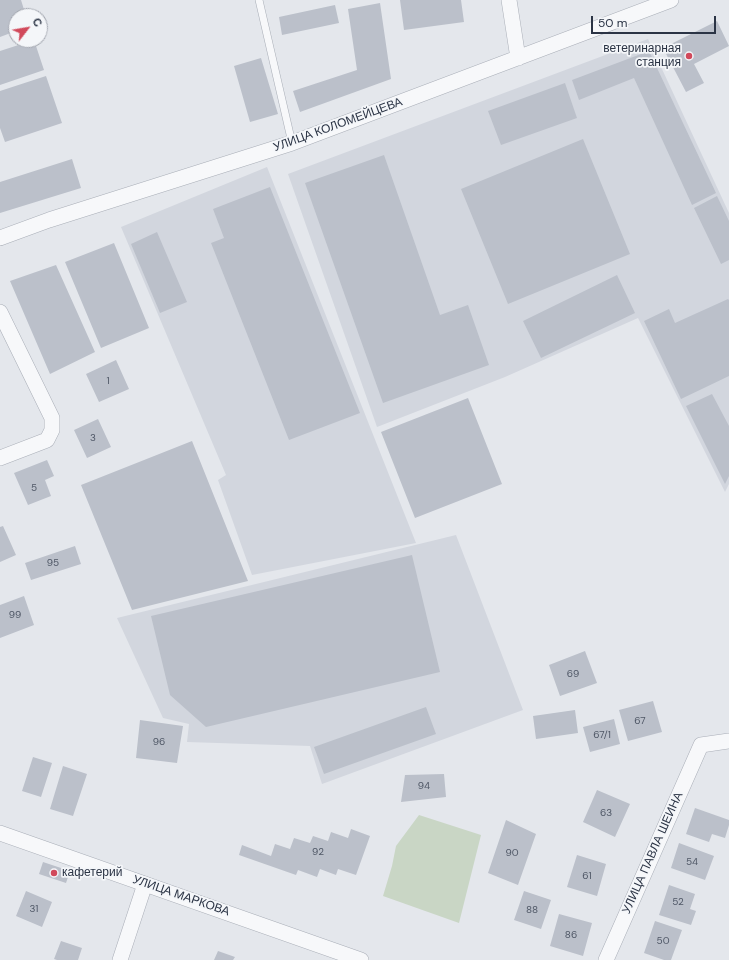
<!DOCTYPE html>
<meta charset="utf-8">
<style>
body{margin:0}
#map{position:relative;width:729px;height:960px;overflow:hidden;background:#e4e7ec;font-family:"DM Sans",sans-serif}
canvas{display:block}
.north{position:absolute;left:8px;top:8px;width:40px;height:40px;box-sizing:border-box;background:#f4f6f9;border:1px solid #a4a8b1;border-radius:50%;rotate:59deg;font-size:11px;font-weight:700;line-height:16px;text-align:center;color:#2b3445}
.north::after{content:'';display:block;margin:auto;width:14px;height:18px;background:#d1495b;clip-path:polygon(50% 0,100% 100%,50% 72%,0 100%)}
.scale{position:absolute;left:591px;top:16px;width:125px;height:18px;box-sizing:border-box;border:2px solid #2b3445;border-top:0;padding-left:5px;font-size:12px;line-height:14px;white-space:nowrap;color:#2b3445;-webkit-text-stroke:3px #f4f6f9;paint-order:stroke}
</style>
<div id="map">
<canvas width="729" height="960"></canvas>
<div class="north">С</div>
<div class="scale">50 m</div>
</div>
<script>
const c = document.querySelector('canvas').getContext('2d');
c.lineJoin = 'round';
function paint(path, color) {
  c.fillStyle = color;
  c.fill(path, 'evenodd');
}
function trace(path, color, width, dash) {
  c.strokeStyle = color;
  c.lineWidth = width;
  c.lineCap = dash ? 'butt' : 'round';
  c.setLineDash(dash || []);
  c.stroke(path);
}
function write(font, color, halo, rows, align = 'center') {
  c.font = font + ' "DM Sans",sans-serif';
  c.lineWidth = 3.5;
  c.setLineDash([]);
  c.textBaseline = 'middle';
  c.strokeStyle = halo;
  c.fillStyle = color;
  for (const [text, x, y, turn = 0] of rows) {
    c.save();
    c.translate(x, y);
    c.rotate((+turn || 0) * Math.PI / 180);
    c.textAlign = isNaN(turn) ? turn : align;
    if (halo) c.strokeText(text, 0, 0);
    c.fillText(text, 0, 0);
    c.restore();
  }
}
paint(new Path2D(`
 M648 39 729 213V484L725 492 638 318 505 377 377 427 288 174Z
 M267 167 416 543 252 575 218 480 226 475 121 227Z
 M456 535 523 710 322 784 310 746 187 742 189 724 163 718 117 618Z`), '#d2d6de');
paint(new Path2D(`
 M419 815 481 835 459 923 383 896 392 866 396 846Z`), '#c9d6c5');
paint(new Path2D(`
 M0 0H21L26 16H16V31L0 37Z
 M400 0H461L464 22 404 30Z
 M380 3 391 79 300 112 293 91 357 70 348 9Z
 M335 5 339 23 282 35 279 17Z
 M717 21 729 46 694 64 704 83 686 92 663 48Z
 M34 40 44 70 0 85V51Z
 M649 51 716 193 692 205 634 78 579 100 572 80Z
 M261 58 278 114 250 122 234 66Z
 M46 76 62 123 5 142 0 128V91Z
 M565 83 577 118 501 145 488 111Z
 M583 139 630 254 508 304 461 189Z
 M384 155 440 315 468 305 489 365 383 403 305 183Z
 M72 159 81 188 0 213V182Z
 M270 187 360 413 289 440 211 243 224 238 213 209Z
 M717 196 729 221V260L721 264 694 208Z
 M157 232 187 302 160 313 131 244Z
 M114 243 149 328 101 348 65 262Z
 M56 265 95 352 50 374 10 281Z
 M617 275 635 313 541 358 523 321Z
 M728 299 729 300V376L681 399 644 321 669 309 675 323Z
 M116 360 129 389 99 402 86 374Z
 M712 394 729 426V476L725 484 686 406Z
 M468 398 502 484 415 518 381 432Z
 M98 419 111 447 87 458 74 430Z
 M192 441 248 581 132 610 81 485Z
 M47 460 54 476 45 480 51 496 28 505 14 473Z
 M3 526 16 555 0 562V527Z
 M75 546 81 564 31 580 25 563Z
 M412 555 440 672 206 727 170 695 151 616Z
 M24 596 34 625 0 638V605Z
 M585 651 597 683 560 696 549 665Z
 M653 701 662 732 628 741 619 710Z
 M426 707 436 734 324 774 314 747Z
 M575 710 578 733 536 739 533 716Z
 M614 719 620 744 590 752 583 727Z
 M140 720 183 726 177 763 136 758Z
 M33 757 52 763 41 797 22 791Z
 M63 766 87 774 73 816 50 809Z
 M444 774 446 797 401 802 405 775Z
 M597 790 630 804 615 837 583 822Z
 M695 808 729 820V825L725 838 712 834 709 842 686 834Z
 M506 820 536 834 518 885 488 873Z
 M351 829 370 836 356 875 338 869 336 875 320 869 317 877 298 870 296 875 239 855 242 845 271 856 275 844 290 849 294 838 310 843 313 836 328 841 331 832 348 838Z
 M679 843 714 856 705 880 671 868Z
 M577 855 606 864 597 896 567 887Z
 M43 862 70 871 66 883 39 874Z
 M669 885 695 894 690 909 696 911 691 925 659 915Z
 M26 891 52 902 42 927 16 916Z
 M524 891 551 900 541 929 514 920Z
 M559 914 592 923 583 956 550 946Z
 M655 921 682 930 671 960H664L644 953Z
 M61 941 82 948 78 960H57L54 959Z
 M218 951 235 957 233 960H214Z`), '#bbc0ca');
const lane = new Path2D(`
 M259 0 292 143`);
const street = new Path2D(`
 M509 0 518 58
 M0 238 49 220 292 143 671 0
 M0 312 52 418V430L47 440 0 458
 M0 833 361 960
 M120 960 145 884
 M606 960 701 745 729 741`);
trace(lane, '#a9aeb7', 8);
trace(street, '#a9aeb7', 16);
trace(lane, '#f7f8fa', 7);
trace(street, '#f7f8fa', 15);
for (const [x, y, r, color] of [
 [689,56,4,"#d1495b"],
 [54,873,4,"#d1495b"]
]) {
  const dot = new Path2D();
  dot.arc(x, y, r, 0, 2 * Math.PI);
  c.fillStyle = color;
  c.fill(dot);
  trace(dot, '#f4f6f9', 1.5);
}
write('10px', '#4f5766', null, [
 ["1",108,381],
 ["3",93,438],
 ["5",34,488],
 ["95",53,563],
 ["99",15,615],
 ["69",573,674],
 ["67",640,721],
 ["67/1",602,735],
 ["96",159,742],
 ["94",424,786],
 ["63",606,813],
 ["92",318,852],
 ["90",512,853],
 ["54",692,862],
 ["61",587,876],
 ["52",678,902],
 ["31",34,909],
 ["88",532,910],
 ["86",571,935],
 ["50",663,941]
]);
write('12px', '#2b3445', '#f4f6f9', [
 ["ветеринарная",681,49],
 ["станция",681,63],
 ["кафетерий",62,873,"left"]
], 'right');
write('12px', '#2b3445', '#f4f6f9', [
 ["УЛИЦА КОЛОМЕЙЦЕВА",338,125,-20],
 ["УЛИЦА ПАВЛА ШЕИНА",653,853,-66],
 ["УЛИЦА МАРКОВА",181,896,19]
]);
</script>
